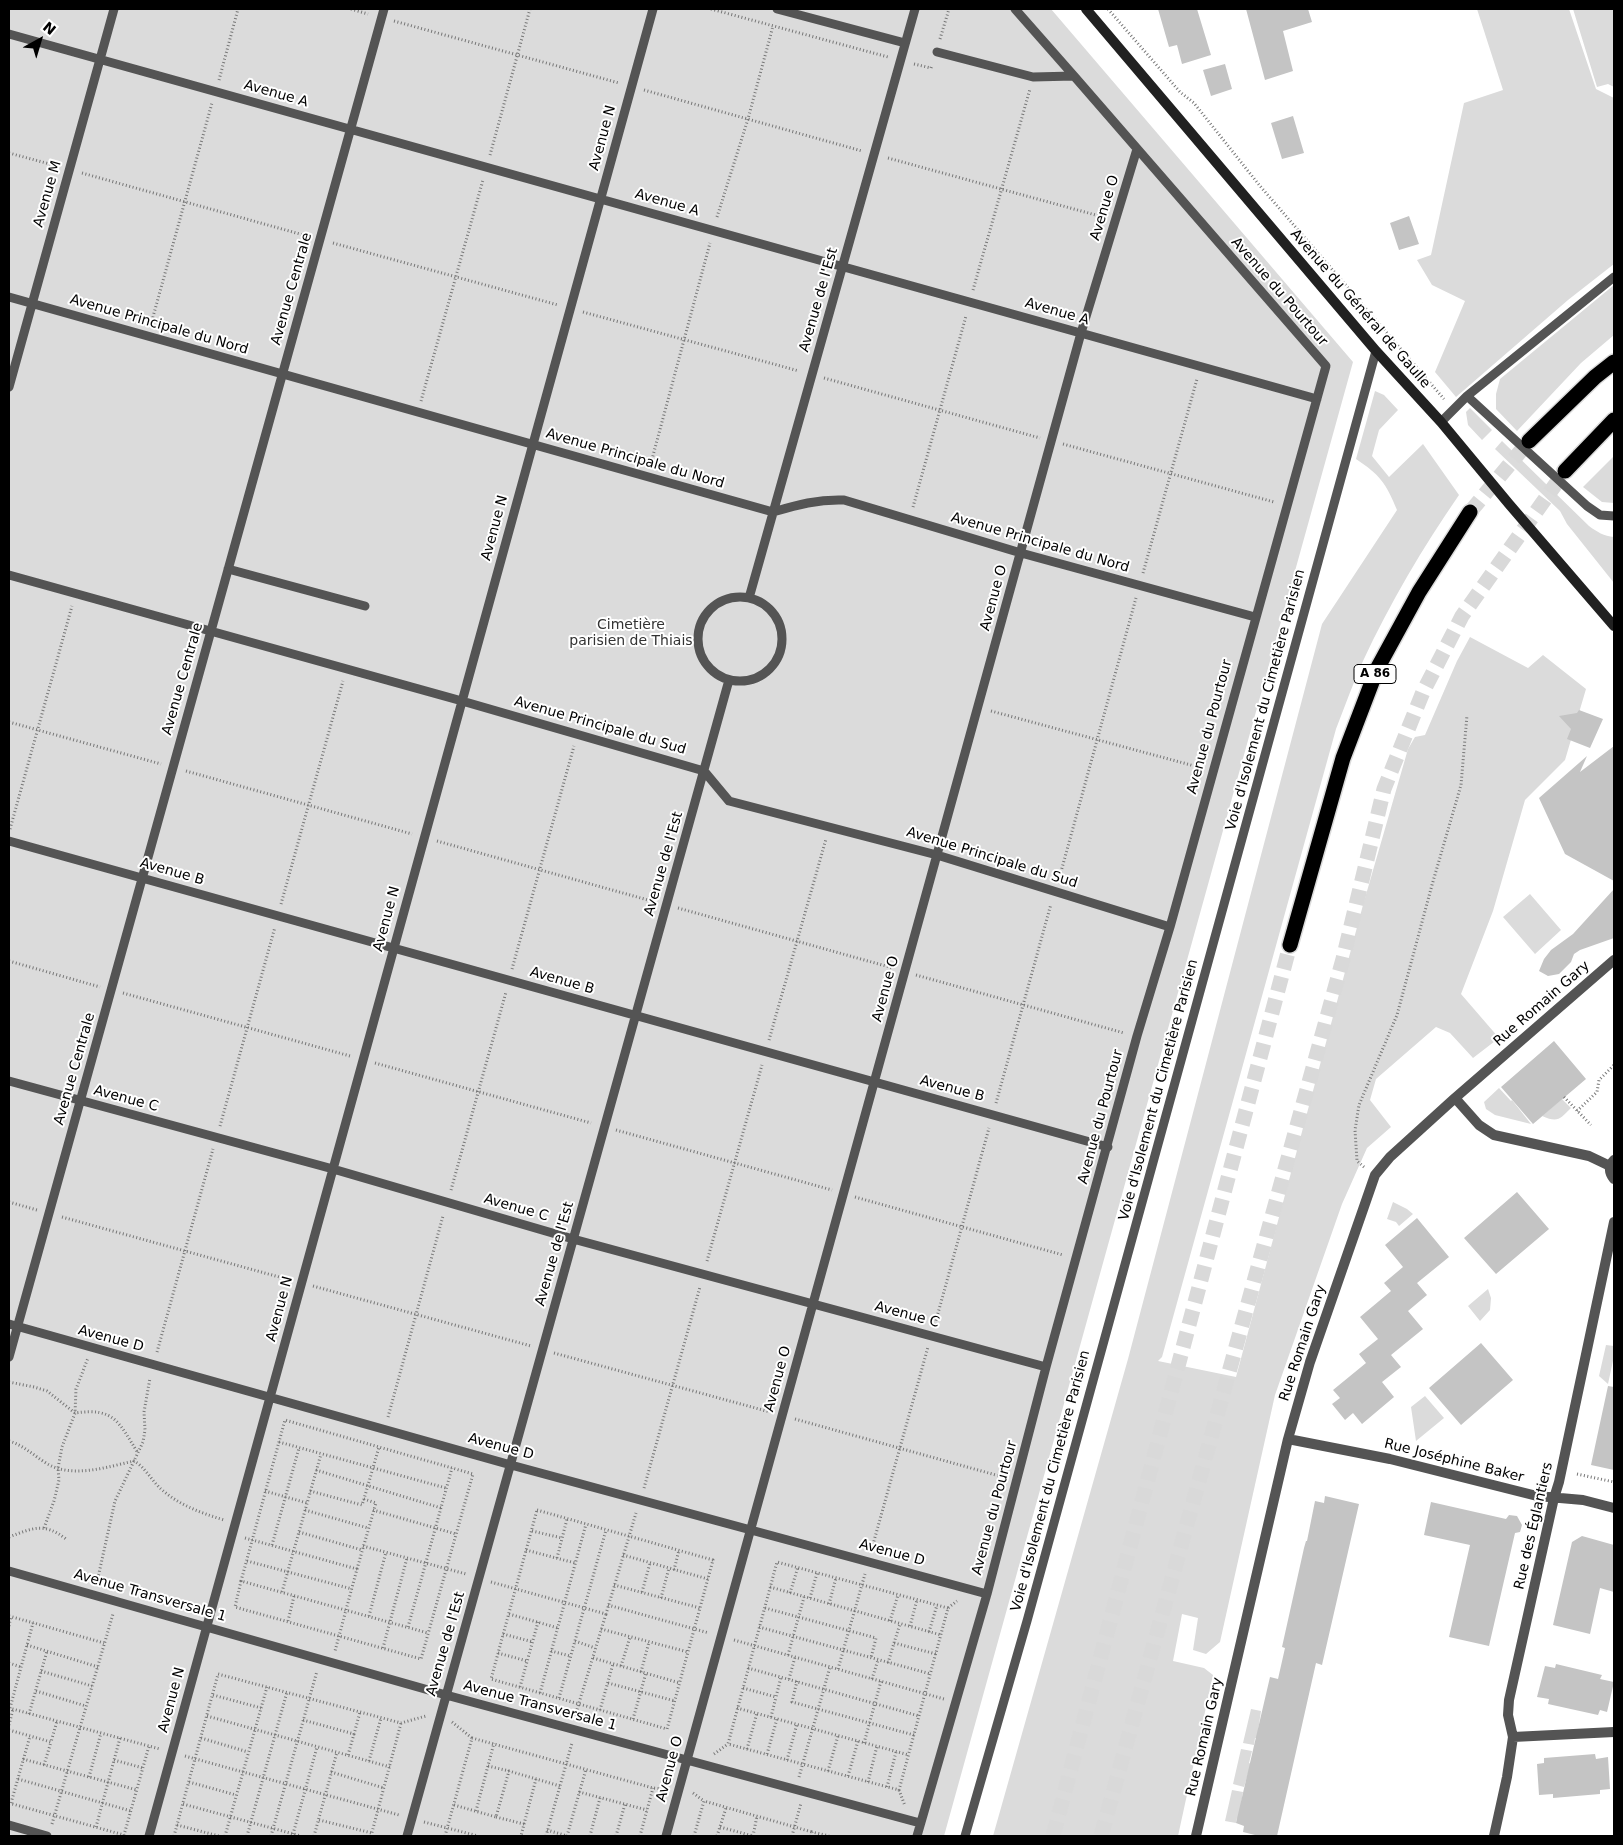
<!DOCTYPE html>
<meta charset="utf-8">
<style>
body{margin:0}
#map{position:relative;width:1623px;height:1845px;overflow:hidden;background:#fff;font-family:"DejaVu Sans",sans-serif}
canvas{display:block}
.frame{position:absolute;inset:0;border:10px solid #000;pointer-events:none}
.north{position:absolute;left:15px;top:15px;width:50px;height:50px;-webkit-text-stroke:4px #fff;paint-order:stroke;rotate:39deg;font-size:14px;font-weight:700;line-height:20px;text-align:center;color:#000}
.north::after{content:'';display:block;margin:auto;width:18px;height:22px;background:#000;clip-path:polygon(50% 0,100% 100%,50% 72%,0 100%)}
</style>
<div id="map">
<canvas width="1623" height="1845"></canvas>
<div class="frame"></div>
<div class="north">N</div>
</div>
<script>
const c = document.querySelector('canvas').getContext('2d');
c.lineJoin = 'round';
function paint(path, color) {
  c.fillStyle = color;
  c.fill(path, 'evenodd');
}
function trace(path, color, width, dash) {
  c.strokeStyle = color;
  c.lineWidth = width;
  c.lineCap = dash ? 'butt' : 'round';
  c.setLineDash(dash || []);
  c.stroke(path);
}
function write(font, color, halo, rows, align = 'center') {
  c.font = font + ' "DejaVu Sans",sans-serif';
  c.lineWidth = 4;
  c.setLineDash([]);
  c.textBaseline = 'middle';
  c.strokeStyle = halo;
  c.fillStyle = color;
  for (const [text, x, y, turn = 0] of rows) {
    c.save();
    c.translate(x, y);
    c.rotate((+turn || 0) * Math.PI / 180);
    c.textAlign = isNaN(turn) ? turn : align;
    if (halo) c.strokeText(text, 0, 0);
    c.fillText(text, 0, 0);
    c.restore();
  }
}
paint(new Path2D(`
 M9 9H1051L1353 362 944 1836H9Z
 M1477 9H1569L1596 89 1614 98V264L1568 300 1456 397 1435 372 1465 301 1432 285 1417 260 1431 255 1464 103 1503 90Z
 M1573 9H1614V87L1608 84 1597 87Z
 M1614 285V335L1581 363 1517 431 1496 409V394L1500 379Z
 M1375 391 1384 395 1398 410 1379 430 1372 456 1389 477 1423 444 1459 495C1423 547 1390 603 1363 661 1353 683 1345 706 1336 729L1162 1357 1158 1361 1236 1377 1363 905 1408 749 1415 737 1425 735 1457 661 1470 637 1528 668 1543 655 1586 689 1565 760 1525 800 1493 911 1461 994 1499 1038 1473 1058 1450 1033 1436 1027 1376 1079 1370 1100 1391 1127 1367 1148 1342 1204 1275 1395 1220 1642 1206 1654 1193 1650 1198 1618 1182 1614 1173 1661 1204 1668 1213 1675 1178 1836H993L1128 1359 1322 624 1397 510C1386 483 1380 475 1356 459Z
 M1470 408 1492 430 1482 440 1468 425 1466 412Z
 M1502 441 1589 526C1597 532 1604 536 1614 537V583L1567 524 1560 511 1495 449Z
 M1614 456V503L1602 502 1583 487Z
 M1530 894 1561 930 1535 954 1503 917Z
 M1499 1088 1511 1101 1512 1100 1531 1124 1495 1115 1486 1109 1484 1102Z
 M1562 1099 1571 1108C1560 1119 1558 1123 1542 1116Z
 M1393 1202 1407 1209 1413 1214 1399 1226 1396 1222 1387 1219Z
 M1488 1289 1491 1298 1490 1310 1480 1321 1468 1306Z
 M1606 1345 1614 1346V1356L1608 1384 1599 1376Z
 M1425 1396 1444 1418 1416 1441 1411 1407Z
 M1251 1709 1261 1711 1257 1738H1255L1254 1745 1243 1743Z
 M1241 1749 1252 1751 1249 1763 1251 1764 1244 1787 1233 1784Z
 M1232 1790 1243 1792 1239 1818H1237L1236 1823 1225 1821Z`), '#dbdbdb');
paint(new Path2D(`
 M1158 9H1197L1211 55 1182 64 1177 45 1169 47Z
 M1246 9H1308L1312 22 1283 31 1293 71 1265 80Z
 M1225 64 1232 89 1211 96 1203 70Z
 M1293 116 1304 153 1282 159 1271 123Z
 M1409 216 1419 244 1399 250 1390 223Z
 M1579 710 1603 719 1590 748 1567 739 1571 729 1559 716 1577 713Z
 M1614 746V881L1565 854 1539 798 1587 756 1580 772Z
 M1614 889V938L1580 950 1574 954 1571 962 1559 974 1548 976 1539 971 1544 959 1551 950 1573 934Z
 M1554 1041 1586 1079 1533 1124 1501 1087Z
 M1517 1192 1549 1229 1496 1274 1464 1238Z
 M1417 1218 1449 1257 1417 1283 1427 1295 1408 1311 1423 1329 1391 1355 1401 1367 1382 1382 1394 1397 1362 1424 1353 1413 1345 1420 1332 1404 1340 1398 1333 1390 1366 1363 1359 1354 1378 1339 1360 1317 1391 1291 1384 1283 1403 1267 1385 1245Z
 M1481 1343 1513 1380 1461 1425 1429 1388Z
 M1608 1386 1614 1387V1470L1591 1465Z
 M1325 1496 1359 1504 1322 1665 1316 1663 1277 1836H1259L1243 1832 1244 1826 1236 1823 1270 1677 1278 1679 1285 1648 1282 1647 1304 1548 1306 1541H1307L1315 1501 1324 1503Z
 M1431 1502 1506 1519 1509 1515 1517 1516 1522 1525 1520 1532 1515 1533 1489 1646 1449 1637 1470 1545 1424 1535Z
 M1582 1536 1614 1545V1592L1600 1588 1590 1634 1553 1625 1572 1542Z
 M1556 1664 1602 1675 1600 1679 1614 1682 1607 1712 1600 1710 1598 1715 1548 1704 1549 1699 1537 1697 1545 1666 1555 1668Z
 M1595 1754 1596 1759 1608 1757 1610 1789 1600 1790V1794L1553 1798V1794L1539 1795 1537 1764 1544 1763V1758Z`), '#c4c4c4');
trace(new Path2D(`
 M1470 512 1529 441
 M1053 1836 1290 945
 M1101 1836 1343 959 1384 789 1423 692 1462 616 1565 471`), '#d9d9d9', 15, [15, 8]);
const highway = new Path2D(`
 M1529 441 1595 377 1614 362
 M1565 471 1614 420
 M1290 945 1343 758 1377 669 1419 592 1470 512`);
trace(highway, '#dbdbdb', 18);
trace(new Path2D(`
 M351 9 368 14
 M711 9 888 57
 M1108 9 1180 92 1194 103 1260 186 1444 399
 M394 21 619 83
 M940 39 949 9
 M914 64 931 68 932 65
 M219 80 238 9
 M644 90 862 151
 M9 153 57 166
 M490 155 530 9
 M888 158 1103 217
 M82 173 307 236
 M717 217 748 119 773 26
 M333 243 558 305
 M973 290 1030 89
 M583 312 799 371
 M151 324 212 103
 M824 378 1040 438
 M421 401 483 180
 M1063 444 1274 502
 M651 463 710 243
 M913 507 966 316
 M1143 573 1197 379
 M991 711 1202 768
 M9 722 161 764
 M186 771 412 834
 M10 829 72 606
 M437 841 655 902
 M1059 879 1136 598
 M281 904 343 681
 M678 908 893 968
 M9 961 100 987
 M512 969 574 746
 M916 975 1124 1033
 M123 993 350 1056
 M769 1040 826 839
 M375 1063 591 1123
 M1564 1097 1591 1125
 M996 1103 1051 904
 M1577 1111 1597 1092 1599 1080 1614 1065
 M220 1126 275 927
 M616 1130 832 1190
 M1364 1167 1357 1161 1355 1130 1359 1105 1397 1015 1432 885 1461 785 1467 715
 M451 1190 506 992
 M855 1197 1063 1255
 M9 1202 37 1210
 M62 1217 290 1280
 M707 1261 762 1065
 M313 1286 531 1346
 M935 1324 989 1128
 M157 1352 213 1149
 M554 1353 770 1412
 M9 1382 34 1387 47 1391 75 1413C115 1407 119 1423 138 1453
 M388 1417 443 1216
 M795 1419 1003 1477
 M9 1441C23 1445 33 1455 46 1463 71 1479 107 1467 134 1461 145 1467 152 1481 161 1489 179 1505 201 1513 224 1520
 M279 1442 446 1488
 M316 1470 441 1508
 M1577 1474 1614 1482
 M644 1488 700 1287
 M265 1491 307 1503
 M310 1491 362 1505 364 1499
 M305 1510 368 1528
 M373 1510 456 1534
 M537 1510 713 1560 667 1729 491 1679Z
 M44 1528 54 1501 59 1480 58 1468 62 1447 75 1413 76 1389 88 1358
 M532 1531 562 1538
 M299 1532 362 1550
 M9 1537C33 1528 44 1522 66 1539
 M245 1538 357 1569 335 1651
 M272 1545 299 1448
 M363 1546 466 1574
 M872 1548 928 1347
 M526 1550 575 1563
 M623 1555 708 1579
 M557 1558 567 1519
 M247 1561 352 1589
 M357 1569 376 1503 364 1499 379 1447
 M674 1570 679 1550
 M241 1581 235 1607 421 1659 473 1474 285 1420 241 1581 428 1633
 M97 1582 115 1501 143 1442 145 1430 144 1412 150 1378
 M491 1582 606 1614 636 1513
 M614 1585 700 1608
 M770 1587 941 1635
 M282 1592 321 1454
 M642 1592 650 1563
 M790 1593 798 1567
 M661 1598 669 1568
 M810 1598 817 1573
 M829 1604 836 1578
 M608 1605 709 1633
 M765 1608 876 1638 871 1658
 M948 1608 777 1562 728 1744 899 1790 948 1608 957 1601
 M509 1614 558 1628
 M9 1616 104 1643
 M369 1616 386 1552
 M288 1621 294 1596
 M890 1621 898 1595
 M9 1626 11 1616
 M910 1626 917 1600
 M408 1627 452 1468
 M759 1627 931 1674
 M601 1629 688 1652
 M929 1632 937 1605
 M503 1634 533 1642
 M734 1640 944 1699
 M575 1641 595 1648
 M894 1643 900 1624
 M27 1645 98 1667
 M383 1648 407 1558
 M551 1651 570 1656
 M498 1653 527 1661
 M788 1655 804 1597
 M593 1658 680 1683
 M9 1663 21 1667
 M888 1663 894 1643 936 1654
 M621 1666 630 1637
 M748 1668 919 1716
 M838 1669 865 1574
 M41 1671 92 1686
 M641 1672 649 1642
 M789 1679 795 1657
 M872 1679 878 1660
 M797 1681 792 1702 914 1735
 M608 1683 675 1701
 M520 1687 538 1622
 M743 1688 776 1697 781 1677
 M36 1691 86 1706
 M540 1693 586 1524
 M213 1695 261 1708
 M559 1698 606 1530
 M9 1708 160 1749
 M10 1708 33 1623
 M737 1708 909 1755
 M600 1710 613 1664
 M29 1714 47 1651
 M207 1716 390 1767
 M575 1716 606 1614
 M771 1717 776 1697
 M633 1719 646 1673
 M303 1720 354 1734 360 1712
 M452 1722 472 1738
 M9 1725 13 1709
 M9 1730 51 1742 57 1721
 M201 1738 248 1752
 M864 1743 881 1681
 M747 1749 757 1713
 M714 1754 728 1744
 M767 1754 777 1719
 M348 1755 354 1734
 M185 1756 399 1815
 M23 1759 137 1790
 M114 1760 143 1768
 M787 1760 797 1724
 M369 1761 381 1718
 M44 1765 51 1742
 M488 1766 509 1771
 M828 1771 838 1736
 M331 1772 384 1788
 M848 1776 858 1741
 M89 1777 101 1733
 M799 1777 830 1667
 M18 1779 131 1811
 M189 1782 236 1795
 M868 1782 877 1746
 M887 1787 896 1752
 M899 1790 905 1806
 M579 1792 647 1810
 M693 1793 704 1801
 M9 1803 124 1835 149 1746
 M11 1803 30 1736
 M183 1804 301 1836
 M454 1805 496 1817 509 1771 560 1786
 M476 1811 494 1743
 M496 1817 524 1824 521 1836
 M319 1820 372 1833
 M424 1822 478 1836
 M52 1824 113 1614
 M524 1824 536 1779
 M177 1825 219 1836
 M96 1827 120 1738
 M720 1827 753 1836
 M547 1830 567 1836 586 1769
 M293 1834 317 1747
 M174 1836 218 1674 401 1723 426 1716
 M225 1836 267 1687
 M247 1836 287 1692
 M271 1836 317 1671
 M314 1836 337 1752
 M371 1836 401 1723
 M445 1836 472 1738 653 1788 665 1789
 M546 1836 572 1743
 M590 1836 600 1798
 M616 1836 625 1804
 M640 1836 653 1788
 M694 1836 704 1801 812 1832
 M717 1836 726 1808
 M753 1836 757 1816
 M792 1836 801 1803
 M811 1836 812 1832 829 1836`), '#767676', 3, [1, 2.5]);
trace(new Path2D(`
 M777 9 905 43
 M1015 9 1074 76
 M9 34 1317 399
 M9 297 773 512C797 505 818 499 844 500L1021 553 1255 617
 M9 387 114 9
 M1467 396 1587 506 1600 515 1614 516
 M1441 422 1467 396 1614 277
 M228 569 365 606
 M9 575 462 701 704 771 729 801 937 855 1170 927
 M698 639a42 42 0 1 1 84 0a42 42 0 1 1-84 0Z
 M749 598 915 9
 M9 841 1108 1147
 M9 1081 333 1169 573 1239 1046 1367
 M9 1324 511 1465 987 1594
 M9 1357 384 9
 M9 1571 446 1695 920 1823
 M9 1825 47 1836
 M149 1836 653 9
 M407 1836 729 680
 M666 1836 1081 333 1137 149
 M917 1836 987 1594 1046 1367 1137 1036 1170 927 1326 366 1074 76 1033 77 937 52
 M965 1836 1027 1621 1376 351`), '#545454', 9);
trace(new Path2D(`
 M1455 1098 1479 1125 1494 1135 1589 1156 1610 1166
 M1614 1160C1608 1166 1609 1173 1614 1179
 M1288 1439 1390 1459 1537 1496 1583 1500 1614 1508
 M1513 1737 1614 1732
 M1196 1836 1288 1439 1310 1362 1375 1175 1390 1157 1455 1098 1614 960
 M1494 1836 1507 1777 1513 1737 1508 1715 1509 1700 1554 1498 1559 1482 1614 1222`), '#545454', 10);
trace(new Path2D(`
 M1086 9 1376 351 1441 422 1509 504 1614 626`), '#212121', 10);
trace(highway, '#000', 15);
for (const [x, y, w] of [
 [1375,674,42]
]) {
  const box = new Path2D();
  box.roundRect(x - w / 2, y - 9.5, w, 19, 4);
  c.fillStyle = '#fff';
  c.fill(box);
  trace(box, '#000', 1);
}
write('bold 12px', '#000', null, [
 ["A 86",1375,674]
]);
write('14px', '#000', '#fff', [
 ["Avenue A",276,94,16],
 ["Avenue N",603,138,-75],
 ["Avenue M",48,194,-74],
 ["Avenue A",667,203,16],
 ["Avenue O",1105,208,-73],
 ["Avenue Centrale",292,289,-74],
 ["Avenue du Pourtour",1279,292,49],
 ["Avenue de l'Est",819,300,-74],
 ["Avenue du Général de Gaulle",1360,309,49],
 ["Avenue A",1057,312,16],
 ["Avenue Principale du Nord",159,325,16],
 ["Avenue Principale du Nord",635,459,16],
 ["Avenue N",495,528,-75],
 ["Avenue Principale du Nord",1040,543,16],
 ["Avenue O",994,598,-75],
 ["Avenue Centrale",183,679,-74],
 ["Voie d'Isolement du Cimetière Parisien",1266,700,-75],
 ["Avenue Principale du Sud",600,726,16],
 ["Avenue du Pourtour",1210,727,-75],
 ["Avenue Principale du Sud",992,858,17],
 ["Avenue de l'Est",664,864,-74],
 ["Avenue B",172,872,16],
 ["Avenue N",387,919,-75],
 ["Avenue B",562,981,16],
 ["Avenue O",886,989,-75],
 ["Rue Romain Gary",1542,1004,-41],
 ["Avenue Centrale",75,1069,-74],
 ["Avenue B",952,1089,15],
 ["Voie d'Isolement du Cimetière Parisien",1159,1090,-75],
 ["Avenue C",126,1099,15],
 ["Avenue du Pourtour",1101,1117,-75],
 ["Avenue C",516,1208,16],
 ["Avenue de l'Est",555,1254,-74],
 ["Avenue N",280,1309,-75],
 ["Avenue C",907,1315,15],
 ["Avenue D",111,1339,15],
 ["Rue Romain Gary",1303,1343,-72],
 ["Avenue O",778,1379,-75],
 ["Avenue D",501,1447,15],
 ["Rue Joséphine Baker",1454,1461,14],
 ["Voie d'Isolement du Cimetière Parisien",1051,1481,-75],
 ["Avenue du Pourtour",995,1508,-75],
 ["Rue des Églantiers",1534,1526,-77],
 ["Avenue D",892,1553,15],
 ["Avenue Transversale 1",150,1596,16],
 ["Avenue de l'Est",446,1644,-74],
 ["Avenue N",172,1700,-75],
 ["Avenue Transversale 1",540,1706,15],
 ["Rue Romain Gary",1205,1737,-77],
 ["Avenue O",670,1769,-75]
]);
write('14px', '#323232', '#fff', [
 ["Cimetière",631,625],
 ["parisien de Thiais",631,641]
]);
</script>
